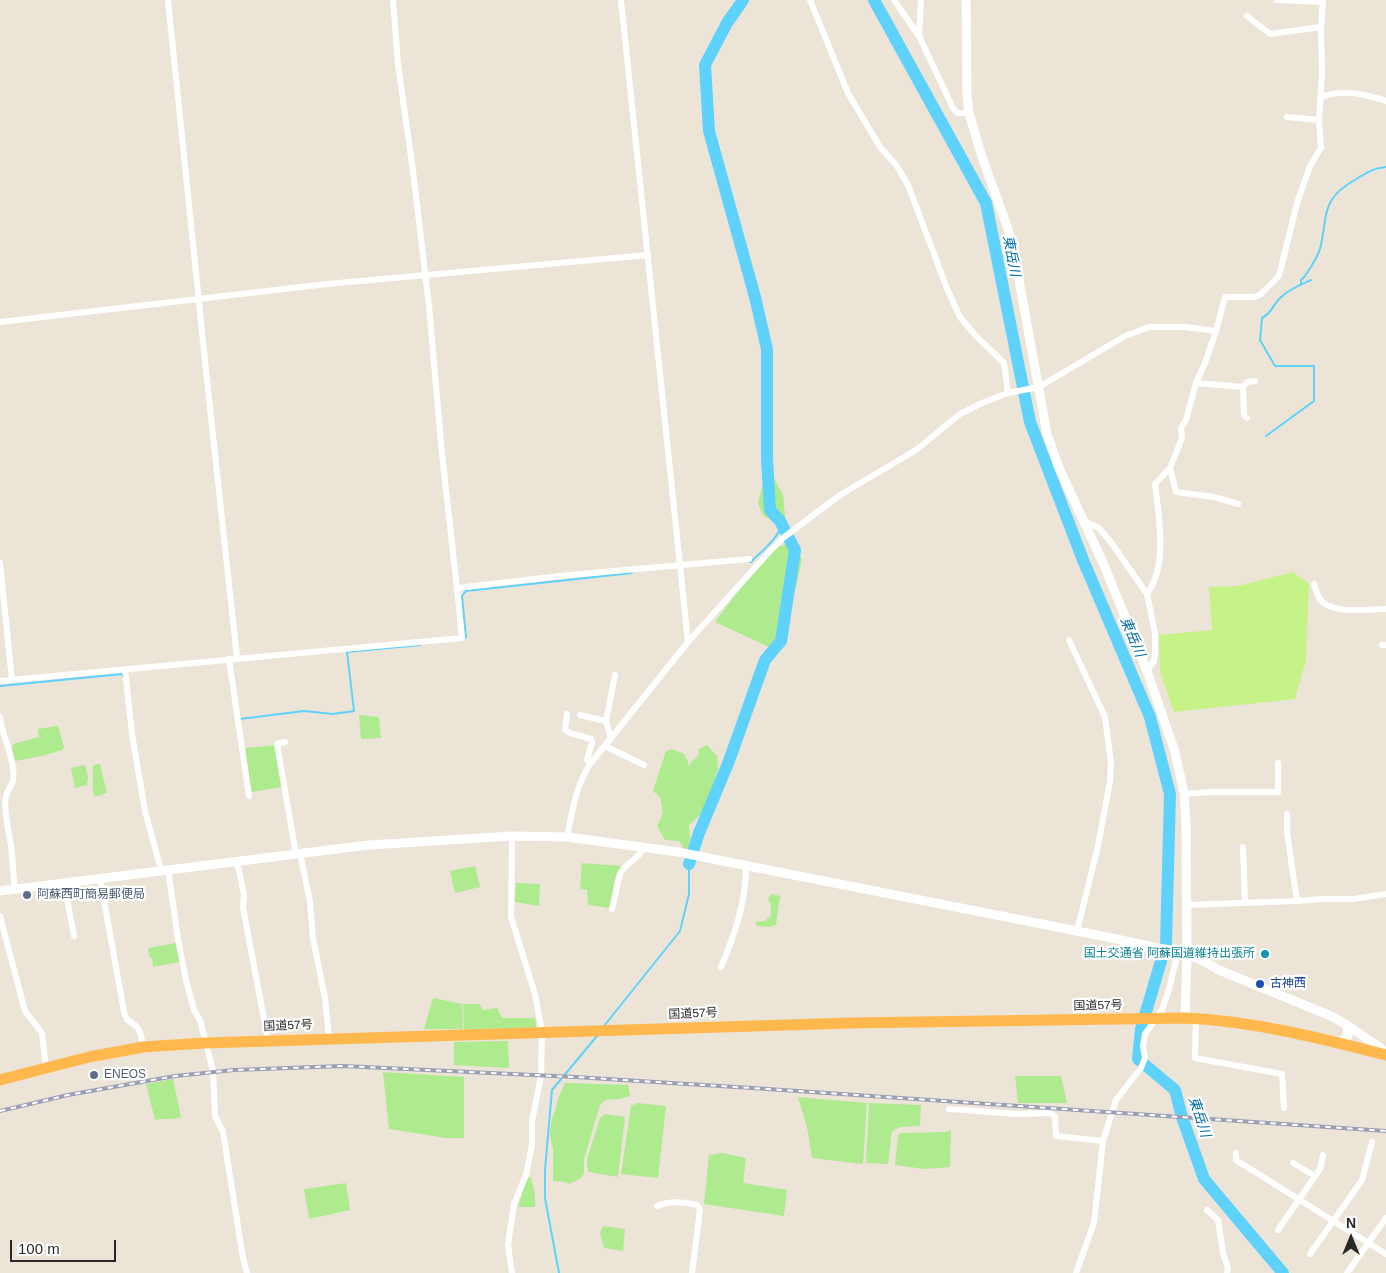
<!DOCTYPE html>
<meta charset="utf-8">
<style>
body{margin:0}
#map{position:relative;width:1386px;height:1273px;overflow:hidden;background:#ede4d8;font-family:Arial,sans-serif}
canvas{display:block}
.north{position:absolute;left:1326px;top:1213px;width:50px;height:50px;-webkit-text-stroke:4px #fff;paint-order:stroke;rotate:0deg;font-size:14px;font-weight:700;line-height:20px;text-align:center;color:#282828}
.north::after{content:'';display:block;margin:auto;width:18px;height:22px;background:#282828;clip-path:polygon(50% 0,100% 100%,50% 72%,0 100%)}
.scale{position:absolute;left:10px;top:1240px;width:106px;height:22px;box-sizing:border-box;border:2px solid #282828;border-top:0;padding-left:6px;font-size:15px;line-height:18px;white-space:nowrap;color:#282828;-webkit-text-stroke:4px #fff;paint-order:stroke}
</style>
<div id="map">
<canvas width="1386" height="1273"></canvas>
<div class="north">N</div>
<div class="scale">100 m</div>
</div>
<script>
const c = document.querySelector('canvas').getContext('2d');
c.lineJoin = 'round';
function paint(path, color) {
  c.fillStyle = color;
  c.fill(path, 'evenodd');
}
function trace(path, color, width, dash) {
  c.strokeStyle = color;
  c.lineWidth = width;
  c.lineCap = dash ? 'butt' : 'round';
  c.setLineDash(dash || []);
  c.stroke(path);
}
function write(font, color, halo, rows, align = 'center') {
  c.font = font + ' Arial,"Noto Sans JP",sans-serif';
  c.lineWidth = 4.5;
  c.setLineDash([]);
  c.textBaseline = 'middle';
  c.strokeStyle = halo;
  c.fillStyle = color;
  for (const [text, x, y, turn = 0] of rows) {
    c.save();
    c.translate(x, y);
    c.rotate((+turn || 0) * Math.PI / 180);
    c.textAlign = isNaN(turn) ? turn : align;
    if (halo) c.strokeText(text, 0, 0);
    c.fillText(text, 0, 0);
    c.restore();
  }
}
paint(new Path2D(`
 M767 465 783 495 786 526 802 559 786 632 769 647 715 622 769 550 790 543 782 528 763 515 758 504Z
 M359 715 379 717 381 738 361 739Z
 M58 726 64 747 62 750 42 756 15 761 12 748 13 744 39 737 38 729Z
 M275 745 282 787 251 792 245 748Z
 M707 745 717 756 718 769 705 810 689 825 690 839 688 850H685L679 841 665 840 657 826 663 813 660 797 653 791 666 751 672 749 684 754 688 761V766L699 754V749Z
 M100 764 107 793 94 797C92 790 93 774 93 765Z
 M85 765 88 777 87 785 75 788 71 768Z
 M582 863 621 866 615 878 610 908 588 905 587 890 580 889Z
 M475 866 480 887 455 893 450 871Z
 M516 883 540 884 539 906 515 902Z
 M772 894 780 896 776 925 771 927 757 926 755 922 765 921 771 915V907L768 898Z
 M176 943 180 962 153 967 152 958 149 956 148 948Z
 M433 998 462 1004 463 1029H424Z
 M463 1004H479L483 1010 497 1008 502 1018H535L536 1028 464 1029Z
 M508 1041 509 1068 454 1065V1042Z
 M383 1072 464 1077V1138H446L389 1129Z
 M1015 1076H1061L1067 1103H1018Z
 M173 1079 181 1117C172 1120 164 1118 155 1120L146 1084Z
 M565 1083 628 1085 630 1096 620 1099 606 1100 600 1105 584 1159V1173L581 1178 569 1184 566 1182 553 1181V1149L550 1136 551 1123 559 1097Z
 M798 1097 867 1103 863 1164 812 1158 807 1127Z
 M637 1103 666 1106 658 1178 621 1174 631 1106Z
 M869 1103 921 1105 920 1126 900 1127 892 1131 888 1164 866 1163Z
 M605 1114 625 1117 618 1177 588 1172 587 1159 600 1118Z
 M951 1130 950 1167 925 1169 895 1165 898 1135 901 1133 945 1132Z
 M722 1153 746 1158 743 1183 787 1190 784 1216 704 1204 709 1155Z
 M527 1176 531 1178 535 1193V1207H518Z
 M346 1183 350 1210 309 1219 304 1189Z
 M603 1226 625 1229 623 1251 604 1248 600 1233Z`), '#aeea8e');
paint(new Path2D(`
 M1293 572 1309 584 1306 660 1295 699 1174 712 1160 672 1159 635 1212 630 1209 587 1238 586Z`), '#c6f388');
trace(new Path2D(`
 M1301 284V280L1305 276C1311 267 1319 256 1321 245 1328 210 1322 198 1358 178 1368 172 1374 168 1386 167
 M1266 436 1314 401V366H1275L1260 340 1262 318C1273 312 1272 306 1280 298 1289 289 1300 285 1311 280
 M749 562H751C760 552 773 544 779 531
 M464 639 466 637 462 596 466 591 632 573
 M0 686 122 674 123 676
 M240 719 304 711 333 714 354 711 347 652 420 645
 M604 1026 680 931 689 894V864
 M559 1273 545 1198V1170L552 1090 597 1036`), '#5ed2fb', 2);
trace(new Path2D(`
 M874 0 986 203 1030 422 1083 560 1150 717 1170 794 1166 944 1141 1029 1138 1059 1175 1090 1182 1117 1204 1179 1283 1273
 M689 864 699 833 729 761 765 660 781 641 795 550 780 521 770 510 767 458V349L755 297 709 131 705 65 727 23 743 0`), '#5ed2fb', 12);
trace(new Path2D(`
 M168 0C191 219 212 439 237 658
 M393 0 398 64 413 171 429 306 442 454 457 588
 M621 0 688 642
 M810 0 848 93 880 147 897 166 908 185 948 291 960 317 976 336 1004 363 1008 393
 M894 0 919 36 953 108 957 113H969
 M1277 0 1323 2
 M1247 16 1270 34 1321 27
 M919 36 921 0
 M1320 98C1340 88 1366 94 1386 101
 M1287 117 1319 120
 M0 322 327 284 648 255
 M1196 383 1243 387 1247 382 1255 381
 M1243 387 1244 415 1247 418
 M1170 468 1176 492 1214 497 1238 504
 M1086 522 1099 528 1113 545 1147 594 1155 633V652L1154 661 1147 671
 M0 563 12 680
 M1314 584C1316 589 1317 595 1320 599 1331 615 1369 609 1386 609
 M1147 594C1168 566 1159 518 1155 484L1170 468 1182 438 1181 428 1186 420 1196 383 1205 363 1216 331 1225 297H1254L1260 295 1279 276 1297 203 1310 166 1321 148 1319 120 1322 74 1321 29 1323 0
 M1069 640 1105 717 1111 763 1110 781 1098 846 1077 931
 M1382 645H1386
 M229 659 249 796
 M125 669 132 734 145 811 161 870
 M0 681 462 638 457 588 569 575 749 559
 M567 714 565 730 570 733 591 739 592 743 587 760 590 764
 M580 715 606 721
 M0 717C2 736 12 752 13 770 15 786 9 785 6 796 3 806 9 834 11 846 13 860 13 875 15 889
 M611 739 606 721 615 675
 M285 742 277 744 296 854
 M605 746 644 765
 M1184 794 1212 792H1278V763
 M567 837C572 812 576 786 590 764L688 642 771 550 783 538 840 495 916 450 960 414 982 403 1008 393 1039 387 1125 336 1149 327H1185L1216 331
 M1243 847 1245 903
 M300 853 310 902 313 938 325 998 329 1038
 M237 861 244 895 243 908 268 1040
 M168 869 178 939 186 980 194 1010 200 1020 213 1071 215 1116 223 1132 243 1258 247 1273
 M100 878 124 1012 127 1020C142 1028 140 1032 143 1047
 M64 883 74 936
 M1297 901 1322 899H1353L1386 894
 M1187 905 1297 901 1287 832V814
 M612 909 620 874 625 867 639 855 644 848
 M0 916 23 1004 25 1011 42 1033 46 1069
 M721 967C735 934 746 902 746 866
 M1196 1018 1195 1058 1282 1074 1284 1108
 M949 1109 1017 1114 1050 1113 1055 1116 1056 1136 1103 1141
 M1236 1153V1160L1386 1254
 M1293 1163 1315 1176
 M657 1206C669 1201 685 1202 697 1205L700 1209 692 1273
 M1207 1210 1218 1220 1223 1253 1228 1268 1227 1273
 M1278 1230 1320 1169 1323 1155
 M1310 1254 1362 1180 1372 1142
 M512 1273 508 1245 514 1204 526 1175 532 1144V1121L541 1076 542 1032 535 994 511 917 512 836
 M1076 1273 1094 1223 1103 1141 1116 1100 1141 1068 1145 1058 1143 1046 1145 1034 1162 1010 1169 989 1176 960 1181 953
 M1347 1273 1386 1218`), '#fff', 6);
trace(new Path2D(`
 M966 0 967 96 969 113 982 157 1008 229 1016 264 1047 434 1059 468 1104 565 1147 671 1175 752 1184 793 1186 825 1187 954 1185 1018
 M0 891 369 845 512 836 567 837 678 852 1102 936 1187 954 1205 962 1219 970 1331 1016 1347 1025 1386 1052
 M1339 1043 1348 1036 1347 1025`), '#fff', 9);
trace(new Path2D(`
 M0 1080 89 1057 143 1047 205 1043 851 1023 1185 1018C1253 1021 1320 1038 1386 1055`), '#ffb84e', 11);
const rail = new Path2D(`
 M0 1111 68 1095 175 1076 234 1070 343 1066 575 1077 768 1089 1386 1131`);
trace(rail, '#9b9fb5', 4);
trace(rail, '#fff', 2, [5.5]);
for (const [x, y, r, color] of [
 [27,895,5,"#5c6f8a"],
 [1265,954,5,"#0f9aa8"],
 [1260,984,5,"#1a4fb4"],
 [94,1075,5,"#5c6f8a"]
]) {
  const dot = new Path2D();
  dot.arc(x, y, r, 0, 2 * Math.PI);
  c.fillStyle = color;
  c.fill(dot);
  trace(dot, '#fff', 2);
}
write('12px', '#4e5e75', '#fff', [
 ["阿蘇西町簡易郵便局",37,895],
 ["ENEOS",104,1075]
], 'left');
write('12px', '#0d838f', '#fff', [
 ["国土交通省 阿蘇国道維持出張所",1255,954]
], 'right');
write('12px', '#164399', '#fff', [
 ["古神西",1270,984]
], 'left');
write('12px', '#282828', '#fff', [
 ["国道57号",1098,1006,-1],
 ["国道57号",693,1014,-2],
 ["国道57号",288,1026,-2]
]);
write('italic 14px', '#006da5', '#fff', [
 ["東岳川",1011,256,79],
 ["東岳川",1132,637,67],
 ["東岳川",1199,1117,72]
]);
</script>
